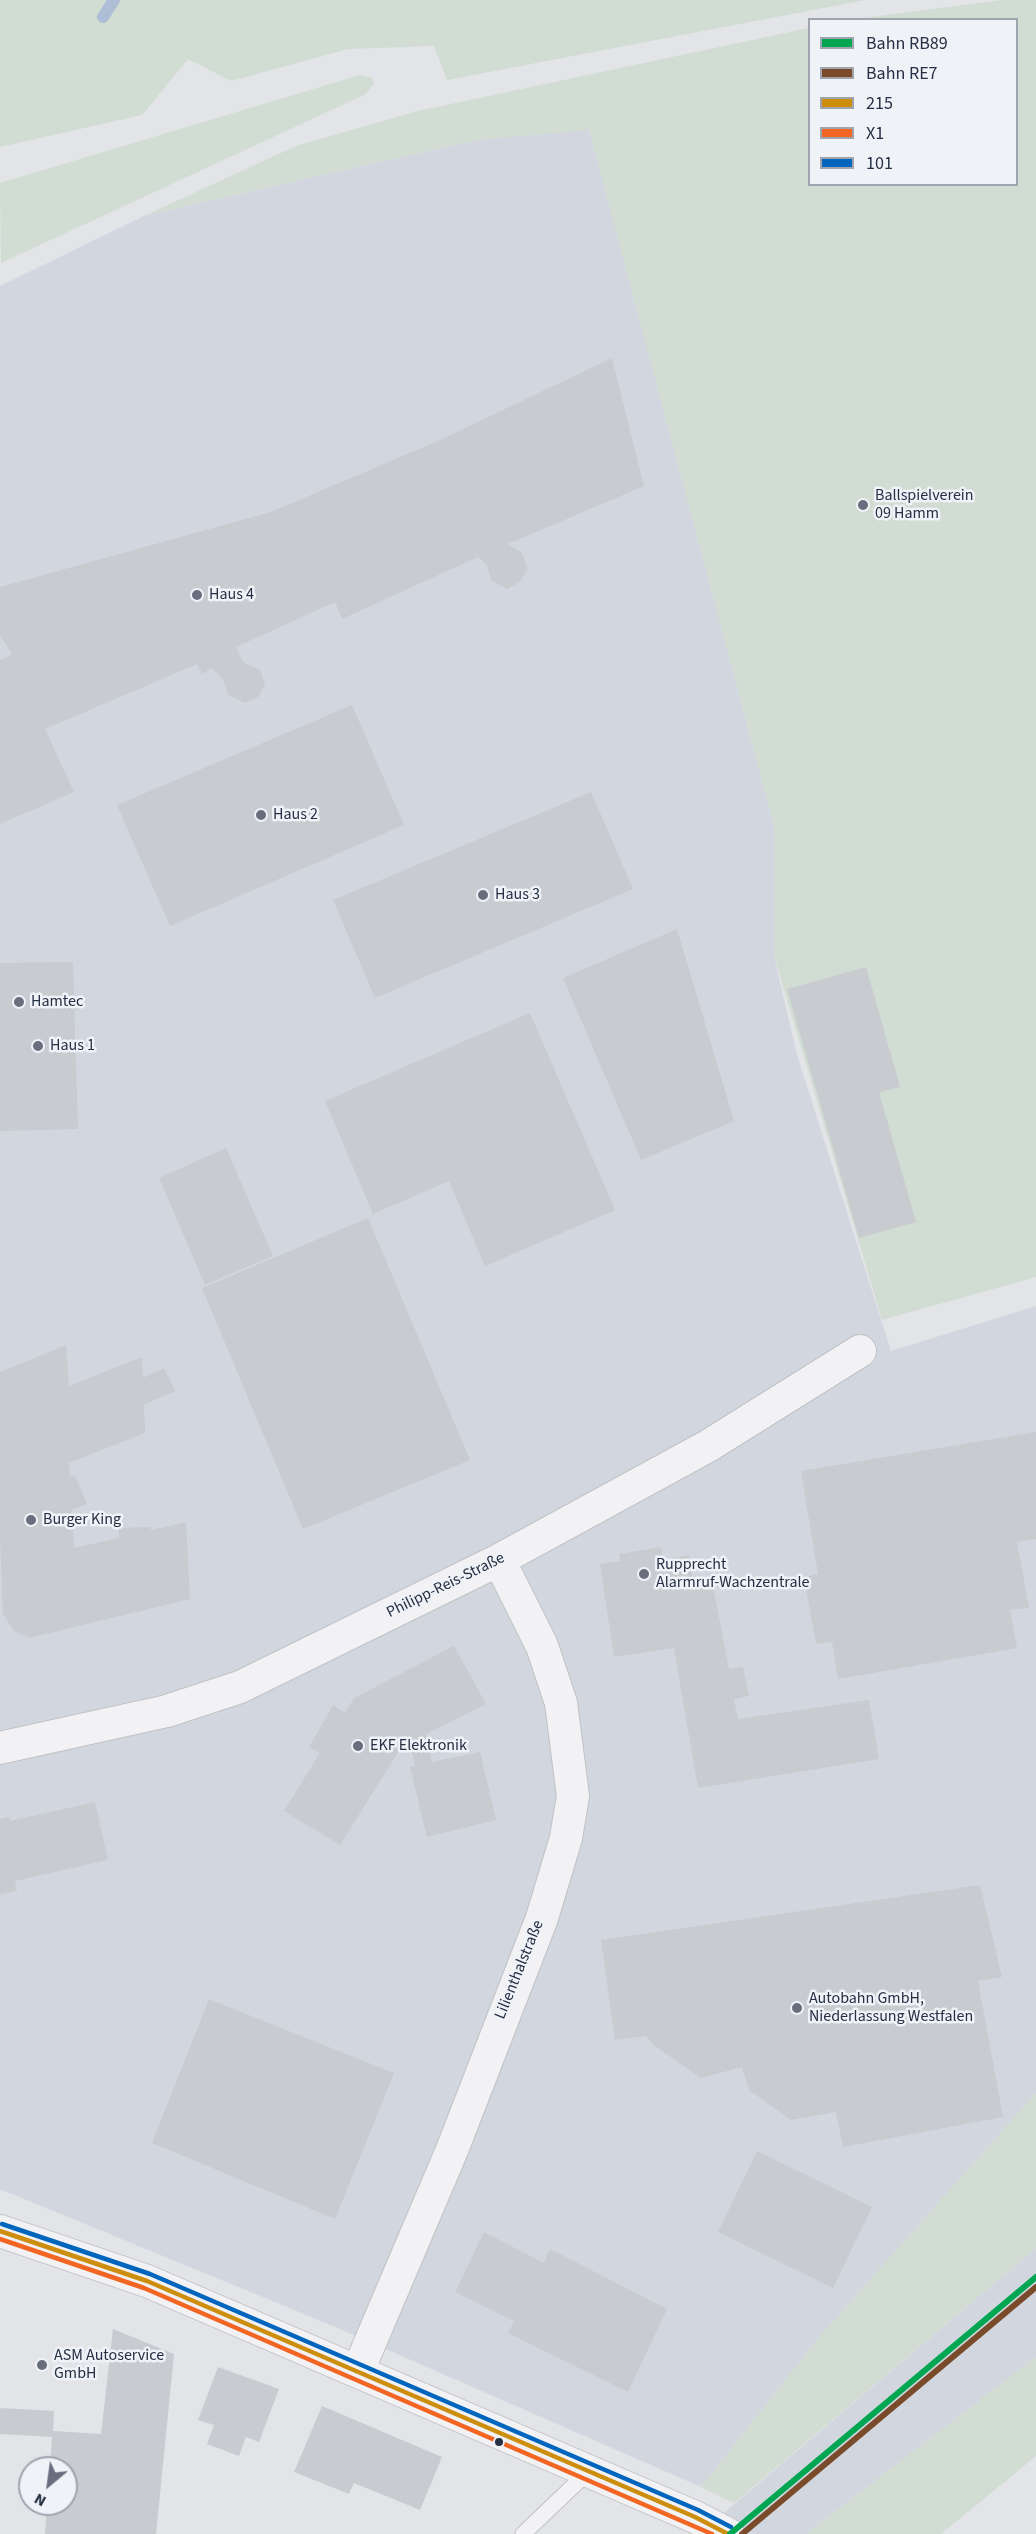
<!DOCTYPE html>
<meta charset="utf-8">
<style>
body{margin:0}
#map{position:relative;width:1036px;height:2534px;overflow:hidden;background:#e2e4e8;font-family:"Source Sans 3",sans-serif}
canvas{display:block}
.legend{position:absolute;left:808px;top:18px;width:210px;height:168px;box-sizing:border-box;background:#eff2f7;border:2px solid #9fa4af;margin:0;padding:8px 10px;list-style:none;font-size:18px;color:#262f44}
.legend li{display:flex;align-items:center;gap:12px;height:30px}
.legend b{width:30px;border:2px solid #9fa4af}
.north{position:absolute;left:18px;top:2456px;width:60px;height:60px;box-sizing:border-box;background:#eff2f7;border:2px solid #9fa4af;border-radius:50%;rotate:209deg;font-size:16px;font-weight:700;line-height:24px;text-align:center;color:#262f44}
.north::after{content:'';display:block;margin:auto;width:21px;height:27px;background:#686e7d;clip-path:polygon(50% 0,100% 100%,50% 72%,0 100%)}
</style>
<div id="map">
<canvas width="1036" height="2534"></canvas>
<ul class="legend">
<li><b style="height:8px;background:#00a651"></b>Bahn RB89</li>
<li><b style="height:8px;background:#7a4b2a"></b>Bahn RE7</li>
<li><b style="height:8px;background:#cd8e0e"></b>215</li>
<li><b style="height:8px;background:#f26522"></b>X1</li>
<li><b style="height:8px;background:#0065bd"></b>101</li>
</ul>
<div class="north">N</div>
</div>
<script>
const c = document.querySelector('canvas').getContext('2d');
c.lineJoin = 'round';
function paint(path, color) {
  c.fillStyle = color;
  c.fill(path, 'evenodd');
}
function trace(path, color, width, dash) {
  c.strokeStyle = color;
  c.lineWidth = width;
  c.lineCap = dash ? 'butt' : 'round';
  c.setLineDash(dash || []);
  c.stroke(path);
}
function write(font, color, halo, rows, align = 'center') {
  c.font = font + ' "Source Sans 3",sans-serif';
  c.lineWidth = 5;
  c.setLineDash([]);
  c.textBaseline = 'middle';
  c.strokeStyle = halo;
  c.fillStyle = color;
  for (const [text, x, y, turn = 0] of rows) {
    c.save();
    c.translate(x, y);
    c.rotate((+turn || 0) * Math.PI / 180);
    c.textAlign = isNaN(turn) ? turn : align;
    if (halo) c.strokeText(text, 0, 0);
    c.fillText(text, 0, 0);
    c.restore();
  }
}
paint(new Path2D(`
 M589 129 774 826V956L797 1055 891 1351 1036 1306V2093L821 2335 701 2487 333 2326 0 2189V286L146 215 476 140Z
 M1036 2248V2357L806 2534H699Z`), '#d2d7df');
paint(new Path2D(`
 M0 0H865L447 80 434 46 348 49 231 81 188 59 142 115 0 147Z
 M1001 0H1036V1277L882 1320 774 956V826L589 130 476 140 146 215 296 146 418 111 809 28 810 184H1016V20L857 19Z
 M360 75 371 77 374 83 366 94 1 263 0 183Z
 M1036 2093V2248L734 2503 701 2487 821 2335Z
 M1036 2357V2456L941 2534H806Z`), '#d1dcd2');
trace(new Path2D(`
 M103 17 114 0`), '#aebed6', 12);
paint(new Path2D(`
 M612 358 644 486 508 544 522 553 528 569 520 582 507 589 491 580 487 565 478 557 342 619 335 602 236 647 243 662 260 670 265 684 258 697 245 703 228 695 223 679 212 668 202 674 197 664 45 729 74 792 0 824V660L12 654 0 635V587L271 512 440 440Z
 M352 705 404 825 170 926 117 805Z
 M591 792 633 889 375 998 333 900Z
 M677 929 734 1121 641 1160 563 978Z
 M73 962 78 1129 0 1131V963Z
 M866 967 900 1087 879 1092 916 1222 859 1238 787 989Z
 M530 1013 615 1210 485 1266 449 1181 373 1214 325 1101Z
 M226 1148 273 1256 205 1285 159 1178Z
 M368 1218 470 1460 303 1529 202 1288Z
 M66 1345 69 1386 142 1357 143 1378 164 1368 175 1391 144 1405 145 1433 69 1463 70 1476H75L87 1504 72 1510 74 1548 119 1538V1528L150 1527 151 1530 186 1522 190 1599 29 1638 14 1631 3 1614 0 1539V1372Z
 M1036 1432V1539L1017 1542 1029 1608 1010 1610 1017 1648 838 1679 832 1642 816 1644 804 1577 818 1574 801 1471Z
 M661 1547 663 1560 689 1555 694 1588 713 1586 729 1669 743 1667 749 1696 734 1699 738 1719 869 1700 879 1759 698 1788 674 1648 614 1657 600 1564 620 1561 619 1554Z
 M454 1646 486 1704 426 1734 432 1762 480 1752 496 1820 427 1837 410 1767 415 1766 410 1744 400 1749 340 1845 284 1811 320 1753 309 1747 333 1705 345 1713 354 1698Z
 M95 1802 108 1860 15 1881 17 1891 0 1894V1819L9 1817 10 1821Z
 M980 1885 1002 1977 978 1981 1003 2117 843 2147 836 2112 791 2120 749 2090 742 2067 701 2078 655 2046 646 2036 615 2040 601 1940Z
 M209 1999 394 2073 335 2219 152 2143Z
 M757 2151 872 2207 833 2288 718 2232Z
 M484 2232 544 2263 550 2249 667 2309 628 2392 508 2333 514 2321 455 2292Z
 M113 2329 174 2354 156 2534H45L47 2504H66V2468H50L52 2437 0 2434V2408L54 2411 53 2431 101 2434Z
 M218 2367 279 2389 259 2442 246 2437 239 2456 207 2444 214 2425 198 2420Z
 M322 2406 442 2457 420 2510 354 2483 349 2494 294 2472Z`), '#c8cbcf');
const lane = new Path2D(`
 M523 2534 589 2471`);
const street = new Path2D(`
 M0 1748 167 1711 240 1687 499 1560 708 1446 860 1351
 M0 2231 147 2281 695 2517 728 2534
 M358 2371 452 2150 542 1918 566 1838 573 1796 561 1703 542 1646 499 1560`);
trace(lane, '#c0c2c6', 17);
trace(street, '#c0c2c6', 34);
trace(lane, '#f2f2f4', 15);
trace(street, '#f2f2f4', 32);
trace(new Path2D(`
 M0 2231 147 2281 695 2517 728 2534`), '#cd8e0e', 4.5);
trace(new Path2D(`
 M0 2239 144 2288 712 2534`), '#f26522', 4.5);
trace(new Path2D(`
 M2 2224 150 2274 698 2510 731 2527`), '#0065bd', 4.5);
trace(new Path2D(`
 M730 2534 1036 2277`), '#00a651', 6);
trace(new Path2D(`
 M742 2534 1036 2287`), '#7a4b2a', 6);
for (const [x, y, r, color] of [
 [863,505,6,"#686e7d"],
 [197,595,6,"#686e7d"],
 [261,815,6,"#686e7d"],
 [483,895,6,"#686e7d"],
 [19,1002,6,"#686e7d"],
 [38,1046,6,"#686e7d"],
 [31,1520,6,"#686e7d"],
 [644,1574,6,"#686e7d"],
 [358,1746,6,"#686e7d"],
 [797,2008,6,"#686e7d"],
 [42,2365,6,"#686e7d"],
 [499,2442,5,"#262f44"]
]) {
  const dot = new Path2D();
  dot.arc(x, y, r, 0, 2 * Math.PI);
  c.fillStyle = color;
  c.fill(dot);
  trace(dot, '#eff2f7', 2);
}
write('16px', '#262f44', '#eff2f7', [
 ["Ballspielverein",875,496],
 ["09 Hamm",875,514],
 ["Haus 4",209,595],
 ["Haus 2",273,815],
 ["Haus 3",495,895],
 ["Hamtec",31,1002],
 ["Haus 1",50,1046],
 ["Burger King",43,1520],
 ["Rupprecht",656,1565],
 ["Alarmruf-Wachzentrale",656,1583],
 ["EKF Elektronik",370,1746],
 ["Autobahn GmbH,",809,1999],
 ["Niederlassung Westfalen",809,2017],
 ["ASM Autoservice",54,2356],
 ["GmbH",54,2374]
], 'left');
write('16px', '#262f44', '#eff2f7', [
 ["Philipp-Reis-Straße",446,1586,-26],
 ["Lilienthalstraße",520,1970,-68]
]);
</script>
